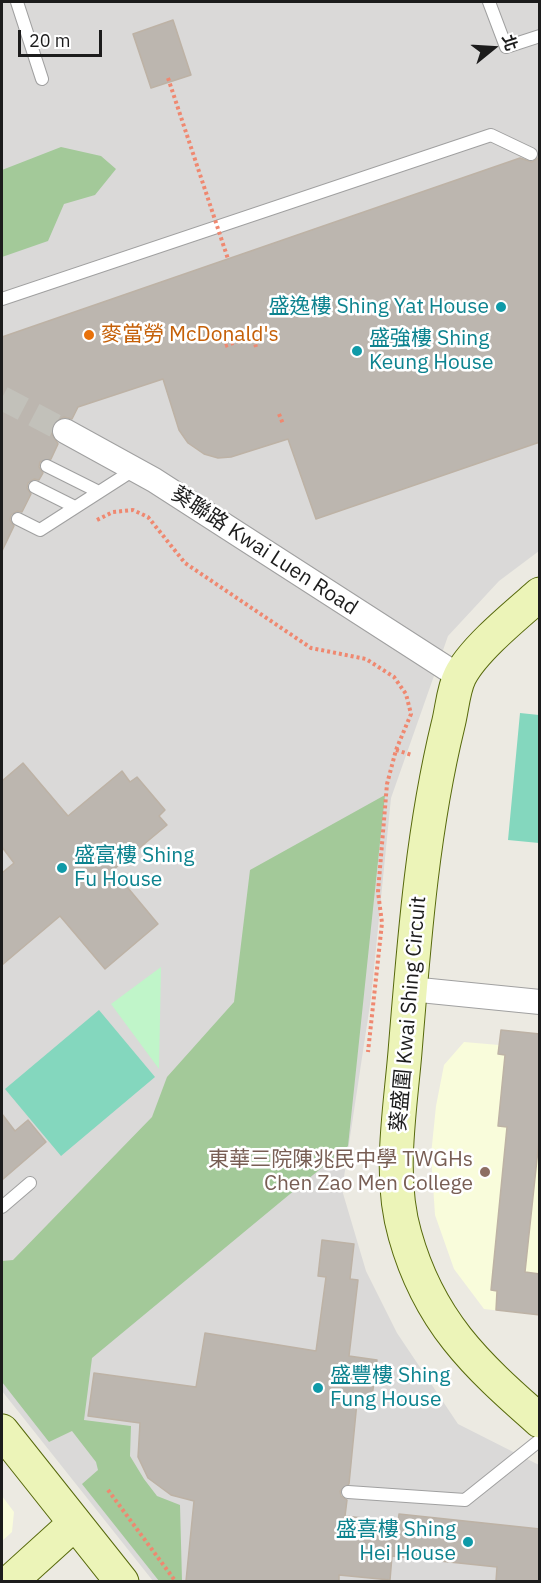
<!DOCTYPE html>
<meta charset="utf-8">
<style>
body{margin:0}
#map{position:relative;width:541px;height:1583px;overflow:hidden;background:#eceae2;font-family:"IBM Plex Sans","Noto Sans TC",sans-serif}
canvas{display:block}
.frame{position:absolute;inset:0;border:3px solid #1c1c1c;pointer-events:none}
.north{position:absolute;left:463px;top:18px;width:60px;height:60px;-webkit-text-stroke:4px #fff;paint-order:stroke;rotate:72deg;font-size:16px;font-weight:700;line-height:24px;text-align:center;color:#1c1c1c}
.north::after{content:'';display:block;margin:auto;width:21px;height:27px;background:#1c1c1c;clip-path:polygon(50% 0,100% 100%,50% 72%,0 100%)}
.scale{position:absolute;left:18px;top:30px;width:84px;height:27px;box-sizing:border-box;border:3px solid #1c1c1c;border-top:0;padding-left:8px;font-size:18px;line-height:21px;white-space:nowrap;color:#1c1c1c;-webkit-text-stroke:4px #fff;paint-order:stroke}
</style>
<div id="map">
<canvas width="541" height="1583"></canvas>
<div class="frame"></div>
<div class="north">北</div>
<div class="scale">20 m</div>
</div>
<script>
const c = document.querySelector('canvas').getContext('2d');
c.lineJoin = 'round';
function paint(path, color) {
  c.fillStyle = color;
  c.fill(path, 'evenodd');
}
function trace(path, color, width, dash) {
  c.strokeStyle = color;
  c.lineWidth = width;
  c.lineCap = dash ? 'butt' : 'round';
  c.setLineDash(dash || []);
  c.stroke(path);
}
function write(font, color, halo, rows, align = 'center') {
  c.font = font + ' "IBM Plex Sans","Noto Sans TC",sans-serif';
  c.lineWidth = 5;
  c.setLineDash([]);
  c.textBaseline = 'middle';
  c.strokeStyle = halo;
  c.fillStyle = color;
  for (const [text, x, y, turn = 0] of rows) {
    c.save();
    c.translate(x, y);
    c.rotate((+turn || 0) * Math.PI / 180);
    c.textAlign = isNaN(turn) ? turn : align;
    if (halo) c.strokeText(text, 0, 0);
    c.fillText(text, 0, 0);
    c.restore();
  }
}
paint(new Path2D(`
 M2 2H539V551L499 581 448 636 391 798 371 998 342 1190 366 1271 397 1333 458 1424 539 1465V1581H153L2 1391Z`), '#dad9d8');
paint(new Path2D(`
 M501 1030 539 1034V1315L484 1309 454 1269 435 1215 431 1155 436 1106 444 1065 464 1042 499 1045Z
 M2 1496 14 1512 12 1532 2 1541Z`), '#f9fcdb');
paint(new Path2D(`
 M61 147 101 156 116 169 95 195 64 204 48 241 2 257V170Z
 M385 795 348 1146 92 1358 84 1420 131 1426 130 1456 144 1479 157 1496 180 1505 182 1581H159L82 1484 98 1470 96 1462 72 1431 49 1442 2 1382V1261L13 1260 152 1117 167 1077 234 1002 250 870Z`), '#a3c999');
paint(new Path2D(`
 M161 967 159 1069 111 1004Z`), '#c0f5c9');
paint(new Path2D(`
 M520 713 539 715V843L508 840Z
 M99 1010 155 1077 61 1156 5 1089Z`), '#84d7be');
const building = new Path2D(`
 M173 20 191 75 151 88 133 34Z
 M540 152V442L316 519 288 439 231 457 218 458 204 454 188 443 179 430 163 379 78 407 72 419 64 417 53 424 51 432 58 444 51 459 40 462 39 467 43 473 39 480 34 479 28 483 27 488 31 494 22 512 17 511 11 515 10 520 14 526 2 551V337L520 158 532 162 538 158Z
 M23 763 68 816 122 771 130 782 137 777 165 810 159 816 167 825 113 870 158 924 105 969 60 916 2 965V873L14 863 2 847V781Z
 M501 1030 540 1034V1131L525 1272 540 1274V1315L496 1310 497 1291 491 1290 507 1127 498 1126 505 1055 498 1054Z
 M2 1114 15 1131 28 1120 46 1142 2 1180Z
 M322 1240 354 1244 350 1279 358 1280 349 1356 377 1360 371 1404 357 1402 349 1484 340 1491 341 1496 347 1500 345 1516 398 1522 399 1514 540 1529V1581H496L497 1567 392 1556 390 1580 339 1575V1581H186L194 1501 171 1495 148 1478 138 1457 140 1423 88 1416 94 1373 196 1387 205 1333 316 1351 326 1277 318 1276Z`);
paint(building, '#bcb6af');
trace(building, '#bdb2a5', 1.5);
trace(new Path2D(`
 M2 398 65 431`), '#c2c1ba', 24, [24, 12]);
const lane = new Path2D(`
 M17 2 42 79
 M489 2 506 47 540 36
 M2 299 491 135 531 154
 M47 466 99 492
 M35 487 75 507
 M18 519 40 530 135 469
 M2 1207 30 1183
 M348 1492 465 1500 540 1440`);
const street = new Path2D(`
 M65 431 154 480 460 677
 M410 989 540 1002`);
const secondary = new Path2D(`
 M540 594C516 615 474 649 460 676 453 690 452 710 448 725 422 832 414 943 405 1052 400 1112 388 1177 405 1235 429 1321 475 1364 540 1421
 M2 1431 122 1582
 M10 1582 74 1524`);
trace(lane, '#a0a0a0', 14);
trace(street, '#a0a0a0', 26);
trace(secondary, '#57690c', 35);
trace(new Path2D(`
 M252 333 256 347
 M225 346 253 336
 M279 414 283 424
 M97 520 113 512 133 510 148 517 185 563 311 648 366 659 394 677 406 694 411 714 396 750 387 784 378 892 382 923 368 1052
 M396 750 412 755
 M108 1490 176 1582`), '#ef8870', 4, [3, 3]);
trace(lane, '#fff', 12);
trace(street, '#fff', 24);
trace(secondary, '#ecf4b8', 33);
trace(new Path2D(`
 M168 78 228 259`), '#ef8870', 4, [3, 3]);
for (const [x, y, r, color] of [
 [501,307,6,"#0f9aa8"],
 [89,335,6,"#e8710a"],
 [357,351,6,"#0f9aa8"],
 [62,868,6,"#0f9aa8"],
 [485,1172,6,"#8d6e63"],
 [318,1388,6,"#0f9aa8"],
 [468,1542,6,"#0f9aa8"]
]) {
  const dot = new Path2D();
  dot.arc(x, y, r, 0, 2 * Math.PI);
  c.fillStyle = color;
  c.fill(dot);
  trace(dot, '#fff', 2);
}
write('21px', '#0d838f', '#fff', [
 ["盛逸樓 Shing Yat House",489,307,"right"],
 ["盛強樓 Shing",369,339],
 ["Keung House",369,363],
 ["盛富樓 Shing",74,856],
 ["Fu House",74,880],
 ["盛豐樓 Shing",330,1376],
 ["Fung House",330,1400],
 ["盛喜樓 Shing",456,1530,"right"],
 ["Hei House",456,1554,"right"]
], 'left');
write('21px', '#c56008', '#fff', [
 ["麥當勞 McDonald's",101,335]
], 'left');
write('21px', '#1c1c1c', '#fff', [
 ["葵聯路 Kwai Luen Road",264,551,33],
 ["葵盛圍 Kwai Shing Circuit",409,1014,-85]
]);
write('21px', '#785e54', '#fff', [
 ["東華三院陳兆民中學 TWGHs",473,1160],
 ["Chen Zao Men College",473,1184]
], 'right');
</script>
